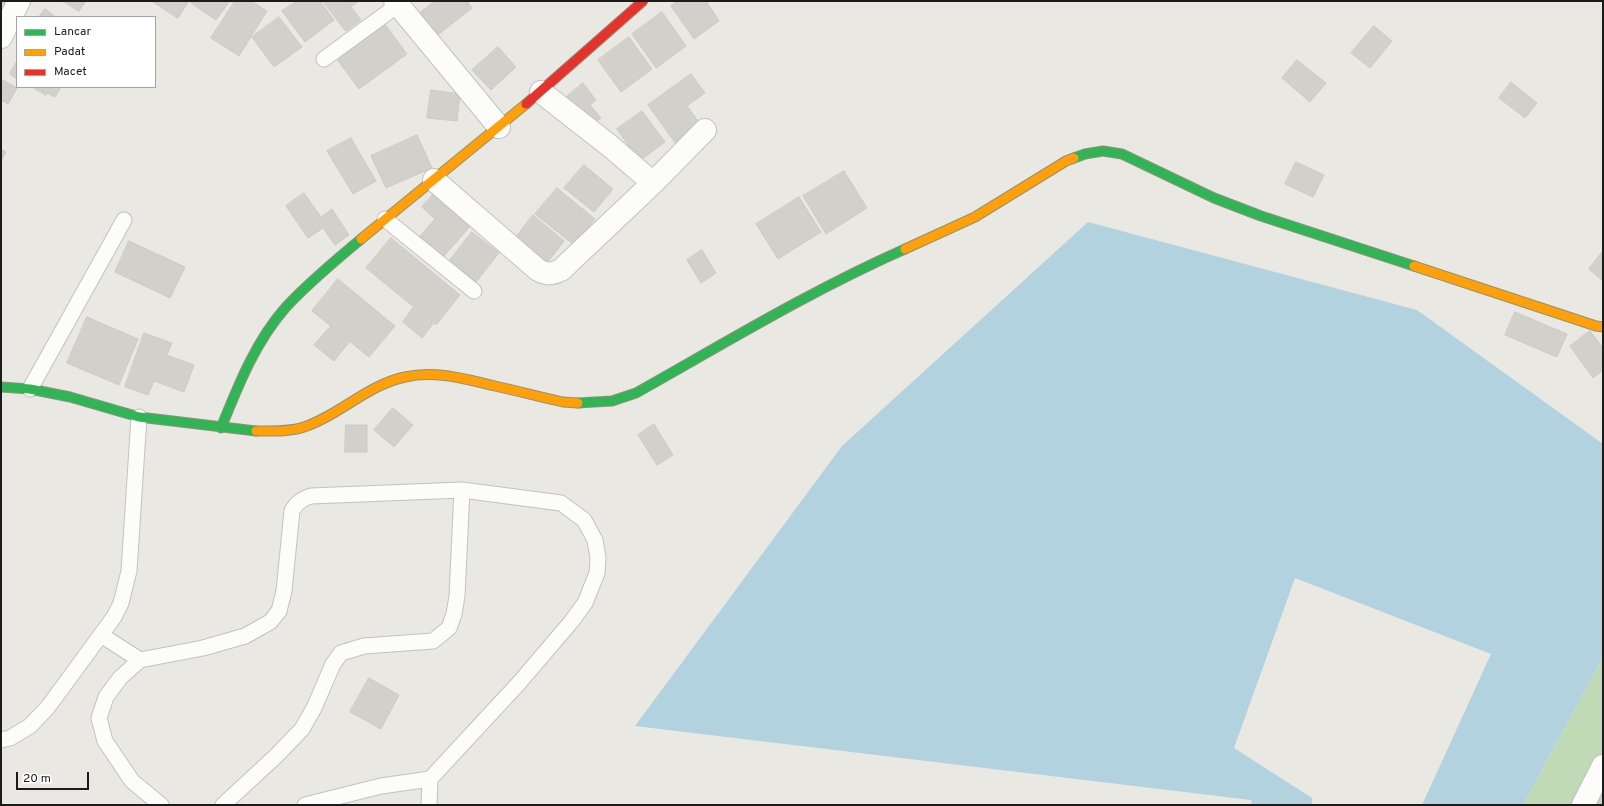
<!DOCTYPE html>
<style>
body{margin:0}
#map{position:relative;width:1604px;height:806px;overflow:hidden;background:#eae8e2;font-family:Overpass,sans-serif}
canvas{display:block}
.frame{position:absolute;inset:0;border:2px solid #1b1b1b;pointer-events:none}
.legend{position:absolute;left:16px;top:16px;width:140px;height:72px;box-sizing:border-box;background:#fff;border:1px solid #a4a4a4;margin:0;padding:5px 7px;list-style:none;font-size:12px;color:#1b1b1b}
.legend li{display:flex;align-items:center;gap:8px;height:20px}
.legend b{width:20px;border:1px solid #a4a4a4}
.scale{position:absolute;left:16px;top:772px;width:73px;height:18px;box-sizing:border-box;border:2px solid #1b1b1b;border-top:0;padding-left:5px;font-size:12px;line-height:14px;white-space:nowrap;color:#1b1b1b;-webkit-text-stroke:3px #fff;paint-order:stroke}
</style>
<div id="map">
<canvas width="1604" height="806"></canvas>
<div class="frame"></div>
<ul class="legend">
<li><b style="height:5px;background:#30b455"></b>Lancar</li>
<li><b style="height:5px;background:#ff9f0a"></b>Padat</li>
<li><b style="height:5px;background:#e5322d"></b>Macet</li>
</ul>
<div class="scale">20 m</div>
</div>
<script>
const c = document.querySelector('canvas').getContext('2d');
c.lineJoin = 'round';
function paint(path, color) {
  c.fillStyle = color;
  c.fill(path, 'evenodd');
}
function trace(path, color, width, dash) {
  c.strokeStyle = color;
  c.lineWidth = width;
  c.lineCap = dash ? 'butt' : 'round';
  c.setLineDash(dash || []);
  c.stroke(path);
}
paint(new Path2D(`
 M1603 657V805H1523Z`), '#bfdab5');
paint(new Path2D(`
 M1088 222 1417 310 1603 444V657L1523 805H1422L1491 654 1295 578 1234 748 1312 798V805H1252L1251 800 635 726 842 446Z`), '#b3d2df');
const building = new Path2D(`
 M1 1 6 3 1 11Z
 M63 1H86L79 11Z
 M152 1H189L178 18Z
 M193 1H230L216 20 191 3Z
 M235 1H251L267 11 239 56 211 38Z
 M297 1H320L334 20 305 42 282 11Z
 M323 1H359L351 7 361 20 346 31Z
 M435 1H467L472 8 434 38 417 15Z
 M678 1H706L719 21 694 39 671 6Z
 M45 9 56 17H39Z
 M662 12 686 46 656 68 632 34Z
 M279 17 302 47 274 67 252 37Z
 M384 23 407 54 359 89 336 58Z
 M1374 26 1392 41 1370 68 1351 53Z
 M629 37 652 69 621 92 598 60Z
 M498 47 516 67 491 90 472 70Z
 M1297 60 1326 83 1310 102 1282 78Z
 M17 61V79L10 74Z
 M691 74 705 93 687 106 701 125 676 144 648 105Z
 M1 79 17 88 8 104 1 100Z
 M1511 82 1537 103 1525 118 1499 98Z
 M583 83 596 100 590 105 601 118 591 125 564 99Z
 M32 87H61L55 97 47 93 46 95Z
 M431 90 460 94 457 121 427 118Z
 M642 111 665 142 639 161 617 129Z
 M417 135 432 168 386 188 371 156Z
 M351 138 376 181 353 194 327 151Z
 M1 149 6 152 1 161Z
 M1296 162 1324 175 1313 197 1285 184Z
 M584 165 613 189 594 212 564 188Z
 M844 171 867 208 826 234 803 196Z
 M439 188 475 221 443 257 420 236 435 219 422 207Z
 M557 188 595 219 574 245 535 214Z
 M304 193 321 217 332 209 349 235 335 245 323 228 308 238 286 206Z
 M799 197 821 232 778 259 756 224Z
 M533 215 564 241 544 267 513 241Z
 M472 232 499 253 476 282 450 260Z
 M391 238 460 295 436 325 366 268Z
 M129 241 185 267 170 298 115 272Z
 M702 250 716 273 701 283 687 260Z
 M1603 251V281L1589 269Z
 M338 279 395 326 369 357 312 311Z
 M413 308 433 324 422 338 403 322Z
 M1515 312 1567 334 1557 357 1505 335Z
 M87 317 138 339 119 385 67 363Z
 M331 326 350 341 334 361 314 345Z
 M1590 331 1603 348V370L1593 378 1570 346Z
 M144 333 172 343 167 355 194 365 184 392 154 381 148 395 125 387Z
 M393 408 413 425 394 447 374 430Z
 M654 424 673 455 657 465 638 435Z
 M346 425H367V452H345Z
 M369 678 399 695 381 729 350 712Z`);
paint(building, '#d2d0cb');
trace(building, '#cdc9c4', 1);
const lane = new Path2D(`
 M324 59 398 5
 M385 219 474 291
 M30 389 124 220
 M101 635 140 660
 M1 740 10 738 30 726 48 707 114 617 121 603 129 571 139 417
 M161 805 132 781 105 741 99 718 106 697 120 678 140 660 203 648 245 636 270 622 279 611 284 591 292 511C297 502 302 499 311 496L462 490 561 503 584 520 595 540 598 558 597 573 585 603 571 622 519 683 430 779 381 786 305 805
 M223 805 276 756 302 729 314 708 333 664 341 653 364 646 433 641 449 628 454 614 457 596 462 490
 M429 805 430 779`);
const street = new Path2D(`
 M395 1 499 127
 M1 37 19 1
 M434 180 538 270C547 275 552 274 561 270L653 183 610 146 541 92
 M653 183 705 130
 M1583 805 1603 766`);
const fast = new Path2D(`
 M1074 158 1085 154 1103 151 1122 154 1214 198 1261 216 1414 266
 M1 387 30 389 70 397 139 417 256 431
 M578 403 612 401 636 393C725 343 812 290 905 249
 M221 428C238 386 255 342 286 307 309 282 335 261 361 239`);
const slow = new Path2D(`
 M361 239 526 104
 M905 249 975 217 1066 161 1074 158
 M1414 266 1596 326 1603 327
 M256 431C272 431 289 432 304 427 340 415 367 385 405 377 435 370 465 379 495 386 518 391 540 397 563 402L578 403`);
const jam = new Path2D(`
 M526 104 643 1`);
trace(lane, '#c2c2bf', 17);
trace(street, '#c2c2bf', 24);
trace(fast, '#8f937a', 11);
trace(slow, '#8f937a', 11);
trace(jam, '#8f937a', 11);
trace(lane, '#fcfcfb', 15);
trace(street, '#fcfcfb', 22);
trace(fast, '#30b455', 9);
trace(slow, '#ff9f0a', 9);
trace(jam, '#e5322d', 9);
</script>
